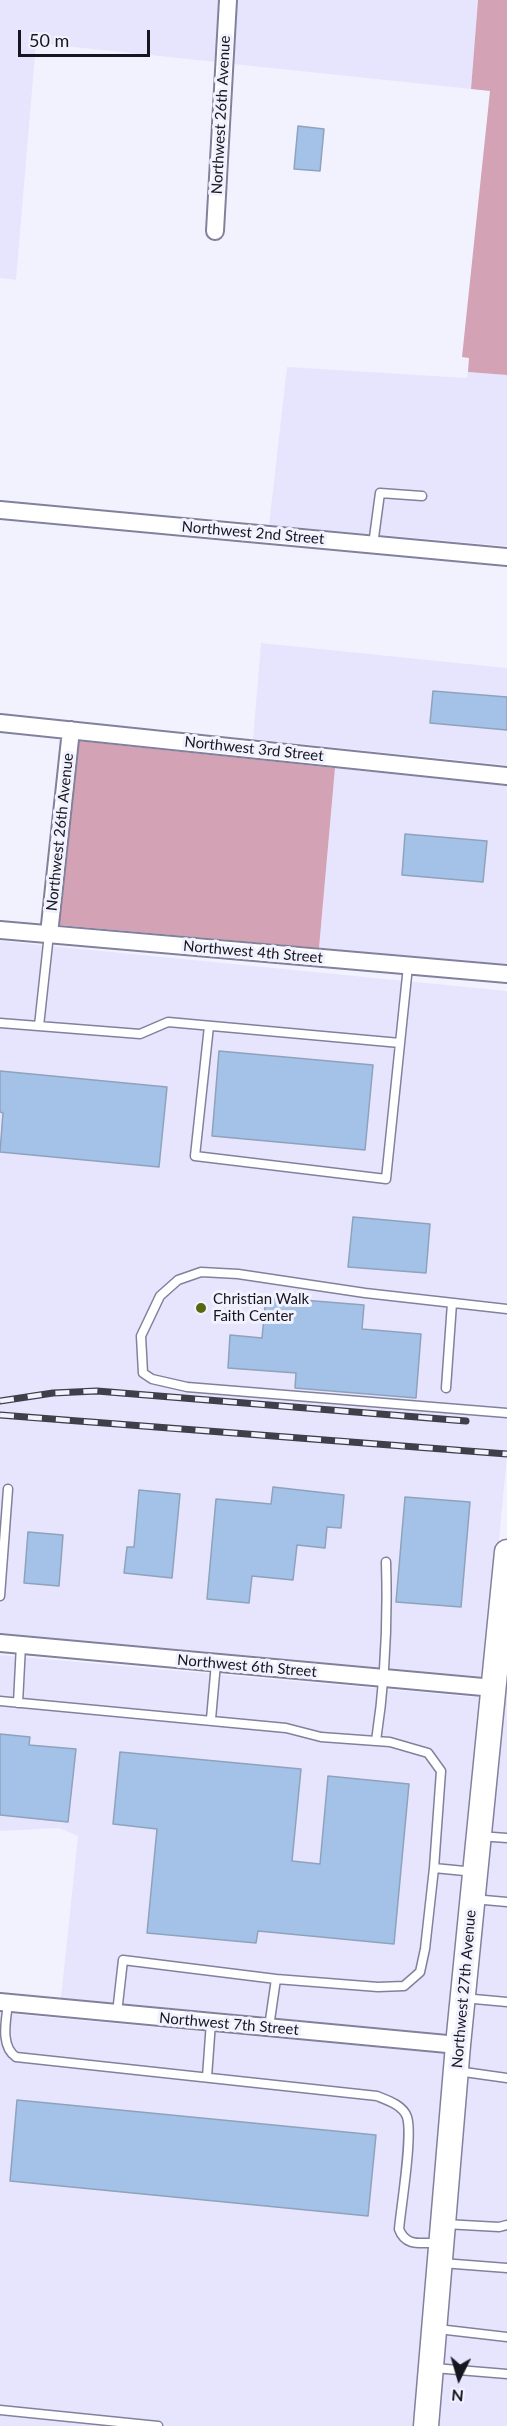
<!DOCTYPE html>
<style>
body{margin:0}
#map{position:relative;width:507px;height:2426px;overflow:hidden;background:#f2f2fe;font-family:Lato,sans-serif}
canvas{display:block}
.north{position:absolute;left:429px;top:2348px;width:60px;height:60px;-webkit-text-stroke:4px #f2f2fe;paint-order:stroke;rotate:185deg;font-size:16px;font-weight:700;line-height:24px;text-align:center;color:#161520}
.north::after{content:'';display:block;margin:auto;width:21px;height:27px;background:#161520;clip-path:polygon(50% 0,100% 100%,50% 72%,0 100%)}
.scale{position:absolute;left:18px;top:30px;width:132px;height:27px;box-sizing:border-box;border:3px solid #161520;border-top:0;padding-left:8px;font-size:18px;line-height:21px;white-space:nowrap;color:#161520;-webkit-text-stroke:4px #f2f2fe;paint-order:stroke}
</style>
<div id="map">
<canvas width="507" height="2426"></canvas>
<div class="north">N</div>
<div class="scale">50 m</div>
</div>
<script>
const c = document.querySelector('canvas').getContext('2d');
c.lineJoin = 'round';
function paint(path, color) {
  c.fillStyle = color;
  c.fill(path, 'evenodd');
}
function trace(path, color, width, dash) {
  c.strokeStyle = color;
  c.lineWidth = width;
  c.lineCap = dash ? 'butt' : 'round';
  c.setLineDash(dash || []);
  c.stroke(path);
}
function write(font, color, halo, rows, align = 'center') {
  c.font = font + ' Lato,sans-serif';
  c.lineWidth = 6;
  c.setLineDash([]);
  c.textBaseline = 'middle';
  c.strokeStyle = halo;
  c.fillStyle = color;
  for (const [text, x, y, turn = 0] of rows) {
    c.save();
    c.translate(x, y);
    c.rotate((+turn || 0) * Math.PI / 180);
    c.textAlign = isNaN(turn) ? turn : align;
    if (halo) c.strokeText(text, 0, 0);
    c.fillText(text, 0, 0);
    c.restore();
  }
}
paint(new Path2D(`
 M0 0H219L216 62 36 43 16 280 0 278Z
 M237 0H478L471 89 233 64Z
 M287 367 467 378 468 372 507 375V546L269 525Z
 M261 643 507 668V765L253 739Z
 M335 768 507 786V964L319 948Z
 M0 941 507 991V1456L486 1677 0 1633Z
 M507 1643V2426H435Z
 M0 1655 484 1698 450 2034 61 1998 78 1836 59 1828 0 1831Z
 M0 2013 449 2054 417 2426H0Z`), '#e6e5fd');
paint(new Path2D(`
 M478 0H507V375L468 372 469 358 462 357 490 91 471 89Z
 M79 741 335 768 319 948 59 925Z`), '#d4a2b5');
const building = new Path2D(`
 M298 126 324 129 320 171 294 169Z
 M433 691 507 697V730L430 723Z
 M405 834 487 841 483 882 402 875Z
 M219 1051 373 1065 365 1150 212 1136Z
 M0 1071 167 1087 159 1167 0 1152 3 1113 0 1112Z
 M353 1217 430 1224 426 1273 348 1267Z
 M266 1297 364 1305 362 1329 421 1334 416 1398 295 1388 296 1373 228 1368 230 1335 262 1338Z
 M273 1487 344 1495 341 1528 327 1527 325 1548 297 1545 293 1580 252 1576 249 1603 207 1599 216 1499 271 1504Z
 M139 1490 180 1494 172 1578 124 1573 127 1547H134Z
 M405 1497 470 1502 461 1607 396 1602Z
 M28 1532 63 1535 59 1586 24 1583Z
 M0 1734 30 1737 29 1745 76 1749 68 1822 0 1815Z
 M120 1752 301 1769 292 1861 320 1864 328 1776 409 1784 394 1944 258 1931 256 1943 147 1933 157 1829 113 1824Z
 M17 2100 376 2135 368 2216 10 2181Z`);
paint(building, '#a4c2e8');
trace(building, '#8ea2bb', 1.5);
const lane = new Path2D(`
 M373 545 380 493 422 496
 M0 1023 140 1034 168 1022 400 1043
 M39 1026 49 934
 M209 1026 195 1156 386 1179 408 966
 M507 1309 365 1293 238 1274 201 1272 178 1280 160 1296 141 1336 143 1373 152 1379 187 1387 507 1413
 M446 1388 452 1303
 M0 1596 8 1489
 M0 1701 286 1728 321 1737 390 1742 428 1753 441 1771 434 1868
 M18 1703 21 1645
 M211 1719 216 1663
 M376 1741C385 1682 388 1623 386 1562
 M479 1836 507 1838
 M473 1899 507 1902
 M463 1998 507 2002
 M8 2003C6 2021 0 2046 16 2057L377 2096C387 2100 403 2105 407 2117 413 2135 401 2207 399 2229 406 2248 422 2242 440 2243
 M117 2013 123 1960 276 1979
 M269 2027 276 1979 378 1987 404 1986 420 1972 425 1949 434 1868 475 1872
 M457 2071 507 2078
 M207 2077 211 2022
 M445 2224 499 2227 507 2225
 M442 2263 507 2268
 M438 2329 507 2337
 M434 2368 507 2374
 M0 2410 158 2426`);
const street = new Path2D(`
 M215 231 228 0
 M0 510 507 557
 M0 723 507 776
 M0 930 507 974
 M49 934 71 730
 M0 1643 494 1688
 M0 2002 458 2045`);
const secondary = new Path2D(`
 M426 2426 458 2045 507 1552`);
trace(lane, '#82819d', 11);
trace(street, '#82819d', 20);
trace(secondary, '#82819d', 27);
trace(lane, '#fff', 8);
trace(street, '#fff', 16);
trace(secondary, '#fff', 24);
const rail = new Path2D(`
 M0 1401 53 1393 97 1391 466 1421
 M0 1415 507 1454`);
trace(rail, '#3f3e49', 7);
trace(rail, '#f2f2fe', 4.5, [14]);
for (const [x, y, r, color] of [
 [201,1308,6,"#576710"]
]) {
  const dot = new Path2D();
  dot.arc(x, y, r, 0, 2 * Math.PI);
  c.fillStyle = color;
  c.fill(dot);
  trace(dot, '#f2f2fe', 2);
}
write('15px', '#161520', '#f2f2fe', [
 ["Northwest 26th Avenue",221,115,-87],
 ["Northwest 2nd Street",253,533,5],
 ["Northwest 3rd Street",254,749,6],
 ["Northwest 26th Avenue",60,832,-84],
 ["Northwest 4th Street",253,952,5],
 ["Northwest 6th Street",247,1666,5],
 ["Northwest 27th Avenue",464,1989,-85],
 ["Northwest 7th Street",229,2024,5]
]);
write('15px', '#161520', '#f2f2fe', [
 ["Christian Walk",213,1299],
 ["Faith Center",213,1316]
], 'left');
</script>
